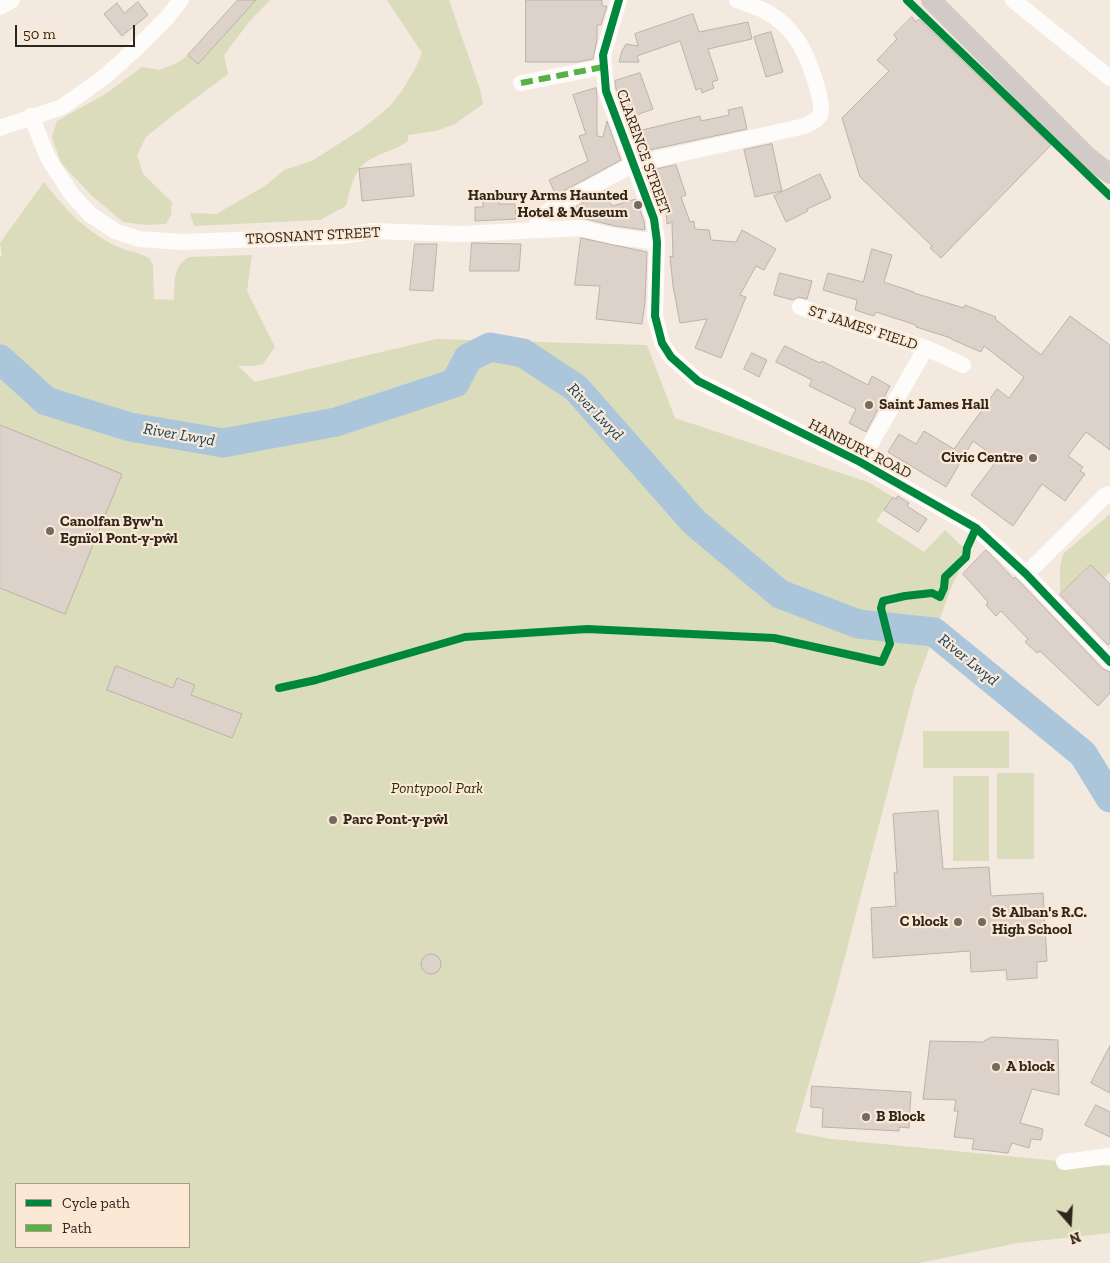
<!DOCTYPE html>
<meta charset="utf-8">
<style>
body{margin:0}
#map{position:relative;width:1110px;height:1263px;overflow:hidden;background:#f3e9de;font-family:"Zilla Slab",serif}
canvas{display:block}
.legend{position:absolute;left:15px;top:1183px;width:175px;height:65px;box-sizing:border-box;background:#fce9d5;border:1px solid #aa9b8b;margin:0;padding:6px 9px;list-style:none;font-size:15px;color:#2e251c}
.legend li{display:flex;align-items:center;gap:10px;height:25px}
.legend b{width:25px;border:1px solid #aa9b8b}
.north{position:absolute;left:1045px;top:1198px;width:50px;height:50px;-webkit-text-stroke:4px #fce9d5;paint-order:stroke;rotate:161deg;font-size:14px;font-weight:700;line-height:20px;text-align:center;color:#2e251c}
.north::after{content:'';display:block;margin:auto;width:18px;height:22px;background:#2e251c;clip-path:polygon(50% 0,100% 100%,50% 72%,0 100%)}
.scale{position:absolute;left:15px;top:25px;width:120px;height:22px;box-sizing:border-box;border:2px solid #2e251c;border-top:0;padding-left:6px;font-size:15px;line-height:18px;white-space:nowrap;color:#2e251c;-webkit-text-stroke:4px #fce9d5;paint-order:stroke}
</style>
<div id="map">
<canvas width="1110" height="1263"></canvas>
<ul class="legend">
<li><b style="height:6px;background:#00873e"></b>Cycle path</li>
<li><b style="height:6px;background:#56b245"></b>Path</li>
</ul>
<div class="north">N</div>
<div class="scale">50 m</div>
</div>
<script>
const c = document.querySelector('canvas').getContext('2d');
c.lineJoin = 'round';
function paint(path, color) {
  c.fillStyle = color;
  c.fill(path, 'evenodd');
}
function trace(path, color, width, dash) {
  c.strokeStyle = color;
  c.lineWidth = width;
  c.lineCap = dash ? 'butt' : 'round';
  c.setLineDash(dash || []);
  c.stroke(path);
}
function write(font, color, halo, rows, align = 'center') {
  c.font = font + ' "Zilla Slab",serif';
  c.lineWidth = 4.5;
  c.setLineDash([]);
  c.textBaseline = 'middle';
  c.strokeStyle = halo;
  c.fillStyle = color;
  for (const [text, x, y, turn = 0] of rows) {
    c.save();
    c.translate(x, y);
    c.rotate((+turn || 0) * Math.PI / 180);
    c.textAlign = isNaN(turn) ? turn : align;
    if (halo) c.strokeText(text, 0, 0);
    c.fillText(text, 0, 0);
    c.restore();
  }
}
paint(new Path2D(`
 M256 0H270L249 22 224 55 228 74 168 119 146 137 137 155 143 174 172 202 171 215 166 224 147 225 123 222 92 196 61 163 52 137 57 121 107 93 142 67 160 70 179 62Z
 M387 0H449L481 92 483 104 455 124 436 131 408 135V141C394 152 371 154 360 168 352 178 349 194 346 206L320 220 194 226 190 213 216 214 265 186 284 170 312 161 363 128 389 107 402 91 416 67 422 53Z
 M44 182C64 208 85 231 116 246 127 251 138 252 149 258L153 265 154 299 174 300C175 283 172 267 189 257L252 255 247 291 275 347 263 364 253 366H238L255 382 436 339 647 345 675 418 868 482 893 497 876 521 924 552 945 530 970 554 961 567 951 588 914 690 837 987 795 1132 831 1139 1110 1166V1233L1018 1243 919 1263H0V257L2 256 0 243ZM16 1184H189V1247H16Z
 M1110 514V572L1104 578 1091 565 1060 594V568L1063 554Z
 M923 731H1009V768H923Z
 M997 773H1034V859H997Z
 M953 776H989V861H953Z`), '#dadcbc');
trace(new Path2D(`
 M0 359 46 401 130 427 223 443 336 422 455 383 468 358 490 347 523 353 576 388 694 522 780 594 858 624 934 632 1083 754 1110 798`), '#abc6da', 29);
const building = new Path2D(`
 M238 0H256L198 64 188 55Z
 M526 0H602V6H607L601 25H597V40L593 59 577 62H526Z
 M138 2 148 15 122 36 104 14 117 3 124 13Z
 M693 14 699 32 748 22 752 39 708 49 718 80 712 82 714 88 702 93 701 88 696 90 680 41 637 56 639 62H619L622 51 626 44 638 46 635 34Z
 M912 17 916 22 919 19 1051 145 941 258 930 248 932 246 860 177 842 118 889 71 877 60 897 39 894 35Z
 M771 32 783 72 766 77 754 37Z
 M640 73 653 109 634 116 638 131 700 116 701 121 729 115 728 110 742 107 747 129 640 152 616 89 615 81Z
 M596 88 597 96V136L603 137 607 121 621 160 556 195 549 180 588 161 579 136 586 134 573 95Z
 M772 144 782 191 755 197 744 150Z
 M411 164 414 196 362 201 359 169Z
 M676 165 686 195 681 197 690 222 694 221 695 229 709 230 711 240 736 242 742 230 776 249 764 270 756 266 740 295 746 297 721 358 695 348 707 319 680 323 673 286 670 256 673 257 672 222 667 224 665 196 654 170Z
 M820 174 831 198 807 209 808 211 786 222 774 196Z
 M605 191 612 206 636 199 644 221 645 230 615 226 582 218H572L569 211Z
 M482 194H499V204H515L516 219 475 221V207H483Z
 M581 238 647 252 645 302 642 324 596 319 600 286 575 285Z
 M472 243 521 244 519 271H470Z
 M415 244H437L433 291 410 290Z
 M872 249 892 255 884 282 914 292V293L964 308 965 305 996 317 995 319 1041 355 1070 316 1110 345V450L1086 432 1068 456 1083 467 1080 471 1085 474 1065 501 1042 484 1013 526 971 495 998 459 973 441 946 487 888 452 899 434 916 444 924 431 954 449 997 389 1009 398 1024 377 984 346 981 352 951 339V338L916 327V325L876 312 874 316 855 310 857 300 823 290 828 273 863 282Z
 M780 273 812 281 807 299 798 297 793 300 774 295Z
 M785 346 820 363 822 361 868 385 872 376 890 386 866 432 849 423 856 409 809 386 812 380 776 362Z
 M752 353 767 360 759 377 744 369Z
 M0 425 122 474 65 614 0 588Z
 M898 496 909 503 907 506 927 519 918 532 884 510 893 497 896 499Z
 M986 550 1014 579 1015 577 1019 581 1103 669 1110 672V693L1098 706 1040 651 1037 653 1025 642 1028 639 1001 611 996 616 986 605 988 602 963 574Z
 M1091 565 1110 584V643L1108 645 1060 595Z
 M116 666 173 688 177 678 195 685 191 695 242 714 232 738 107 690Z
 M938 811 943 869 989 867 991 896 1043 893 1047 961 1037 962V978L1007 980 1006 970 971 972 970 951 873 958 871 908 896 906 894 873H897L893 814Z
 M421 964a10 10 0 1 1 20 0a10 10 0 1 1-20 0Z
 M992 1037 1058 1040 1059 1095 1032 1089 1020 1123 1043 1129 1041 1140 1031 1139 1029 1148 1012 1143 1008 1153 972 1149 974 1139 954 1137 958 1111H954L956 1100 923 1099 930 1041 982 1042Z
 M1110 1046V1093L1091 1083Z
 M812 1086 911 1092 909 1128 899 1127V1131L822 1127 823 1108 811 1107Z
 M1096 1105 1110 1112V1137L1085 1125Z`);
paint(building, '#dcd2ca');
trace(building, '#bcb2aa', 1);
trace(new Path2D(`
 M619 0 603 55 606 91 654 219 657 242 655 316 662 343 671 357 698 381 860 462 976 528 1026 574 1110 662
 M1013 0 1110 78
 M0 7 12 0
 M521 83 603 67
 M31 116 48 158 72 195 91 215 115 231 139 239 182 242 342 236 372 231 460 234 580 228 613 236 657 242
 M0 128 62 107 103 78 138 47 165 20 181 0
 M536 230 539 218 554 207 634 164 805 126C810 123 818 120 820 115 825 104 810 64 804 52 799 41 790 30 781 22 768 10 753 6 737 0
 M800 307 926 348 963 365
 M860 462 926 348
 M1026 574 1106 495 1110 494
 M1064 1162 1110 1156`), '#fdfcfa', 16);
trace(new Path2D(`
 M931 0 1088 157 1110 174`), '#d2cac6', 20);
trace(new Path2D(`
 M521 83 603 67`), '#56b245', 6, [12, 6]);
trace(new Path2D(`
 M619 0 603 55 606 91 654 219 657 242 655 316 662 343 671 357 698 381 860 462 976 528 1026 574 1110 662
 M907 0 1110 196
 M279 688 316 680 465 637 587 629 774 638 882 662 890 644 881 608 883 601 905 596 932 593 940 597 944 588 945 577 966 557 967 548 976 528`), '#00873e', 8);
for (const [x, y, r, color] of [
 [638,205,5,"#736a60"],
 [869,405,5,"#736a60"],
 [1033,458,5,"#736a60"],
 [50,531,5,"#736a60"],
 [333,820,5,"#736a60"],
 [958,922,5,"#736a60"],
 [982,922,5,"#736a60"],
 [996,1067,5,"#736a60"],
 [866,1117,5,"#736a60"]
]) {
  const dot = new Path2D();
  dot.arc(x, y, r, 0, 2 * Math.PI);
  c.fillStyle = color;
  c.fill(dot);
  trace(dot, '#fce9d5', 2);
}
write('15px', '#2e251c', '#fce9d5', [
 ["CLARENCE STREET",643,152,70],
 ["TROSNANT STREET",313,236,-3],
 ["ST JAMES' FIELD",863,328,18],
 ["HANBURY ROAD",860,449,27]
]);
write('bold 15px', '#2e251c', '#fce9d5', [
 ["Hanbury Arms Haunted",628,196,"right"],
 ["Hotel & Museum",628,213,"right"],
 ["Saint James Hall",879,405],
 ["Civic Centre",1023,458,"right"],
 ["Canolfan Byw'n",60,522],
 ["Egnïol Pont-y-pŵl",60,539],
 ["Parc Pont-y-pŵl",343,820],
 ["St Alban's R.C.",992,913],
 ["High School",992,930],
 ["C block",948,922,"right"],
 ["A block",1006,1067],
 ["B Block",876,1117]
], 'left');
write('italic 15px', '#252d07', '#fce9d5', [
 ["Pontypool Park",437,789]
]);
write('italic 16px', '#104364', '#fce9d5', [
 ["River Lwyd",595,412,46],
 ["River Lwyd",179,435,10],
 ["River Lwyd",968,660,39]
]);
</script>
